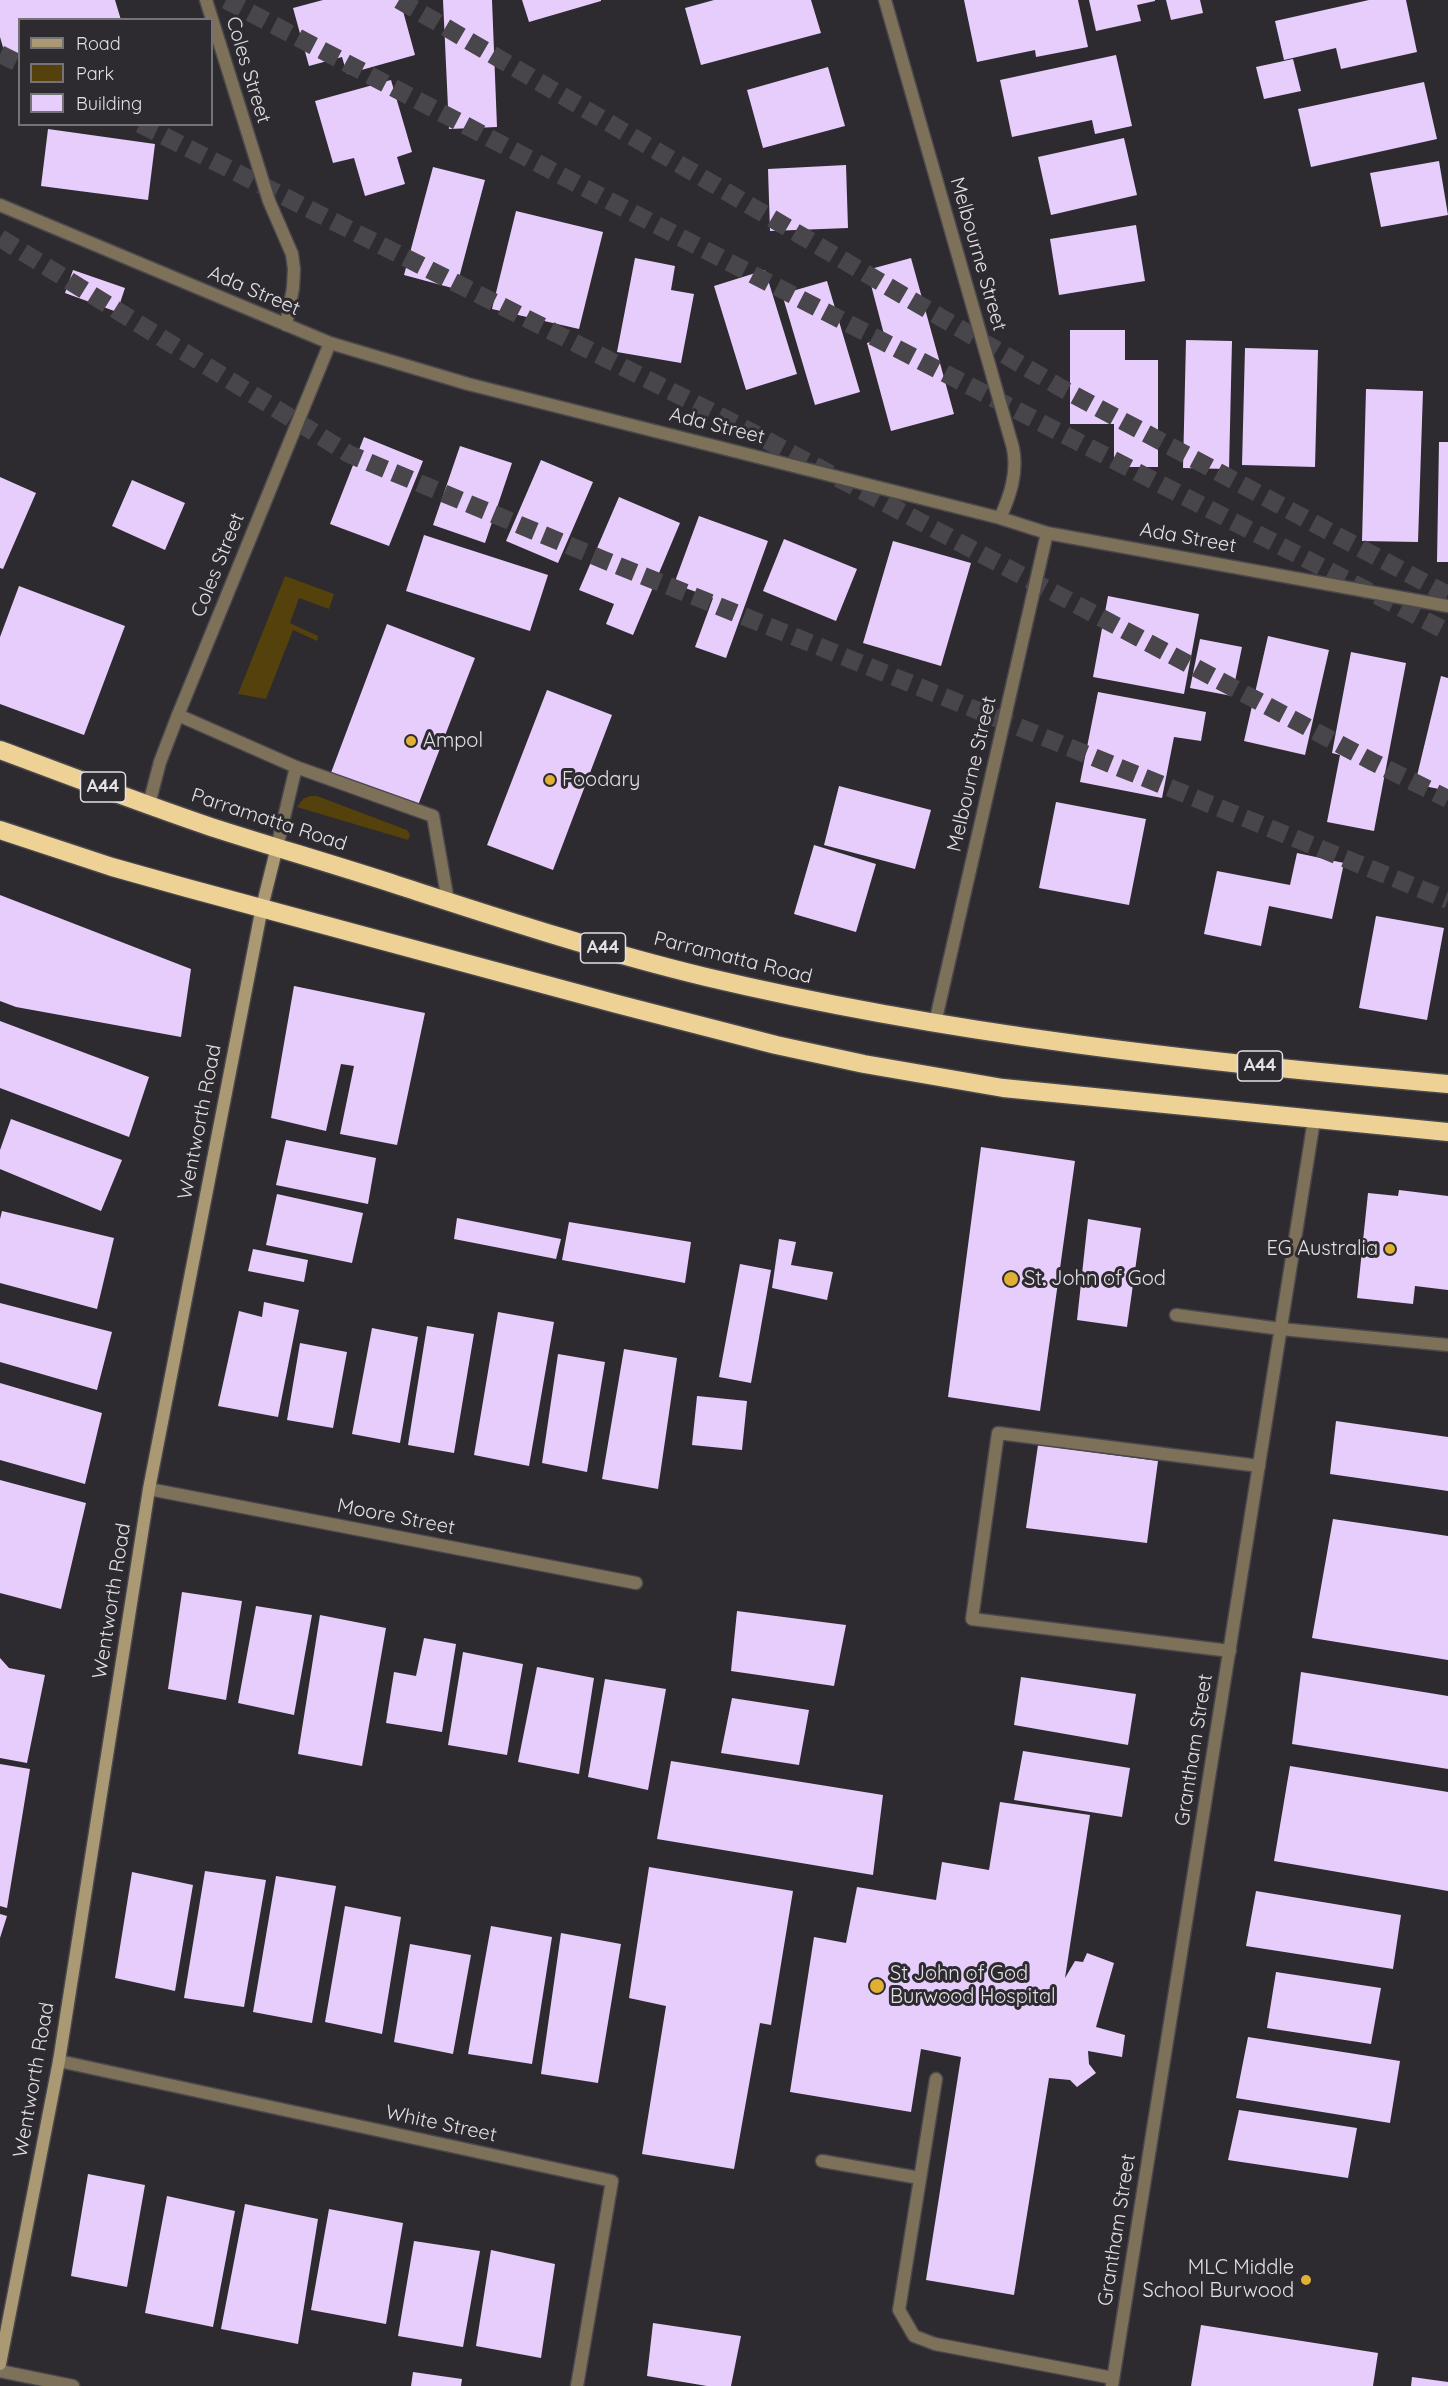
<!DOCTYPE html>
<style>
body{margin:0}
#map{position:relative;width:1448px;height:2386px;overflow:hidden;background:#2d2a30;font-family:Quicksand,sans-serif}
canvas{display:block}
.legend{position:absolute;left:18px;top:18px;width:195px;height:108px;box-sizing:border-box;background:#2d2a30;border:2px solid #767378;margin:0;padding:8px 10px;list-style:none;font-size:18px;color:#e3e1e5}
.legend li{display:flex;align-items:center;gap:12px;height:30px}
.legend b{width:30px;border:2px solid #767378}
</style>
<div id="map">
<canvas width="1448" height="2386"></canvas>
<ul class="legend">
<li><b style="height:8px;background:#aa9972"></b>Road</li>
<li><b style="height:16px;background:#55410b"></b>Park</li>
<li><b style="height:16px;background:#e7cdfb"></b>Building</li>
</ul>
</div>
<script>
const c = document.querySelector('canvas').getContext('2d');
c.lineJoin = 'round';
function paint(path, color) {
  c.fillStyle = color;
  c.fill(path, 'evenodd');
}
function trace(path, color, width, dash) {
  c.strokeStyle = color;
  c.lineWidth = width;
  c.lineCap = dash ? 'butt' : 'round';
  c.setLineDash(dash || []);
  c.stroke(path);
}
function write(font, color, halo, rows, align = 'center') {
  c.font = font + ' Quicksand,sans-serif';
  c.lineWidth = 6;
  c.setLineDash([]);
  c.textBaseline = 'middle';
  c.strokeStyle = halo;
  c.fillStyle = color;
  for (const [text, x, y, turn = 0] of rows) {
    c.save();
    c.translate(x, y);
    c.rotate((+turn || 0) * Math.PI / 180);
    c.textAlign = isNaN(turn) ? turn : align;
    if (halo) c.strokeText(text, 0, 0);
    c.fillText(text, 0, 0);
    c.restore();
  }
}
paint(new Path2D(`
 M285 576 334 594 329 609 299 598 290 623 318 636 317 641 293 630 266 699 238 694Z
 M310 796H317L407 830 410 835 408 840 297 807 303 799Z`), '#55410b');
paint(new Path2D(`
 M0 0H115L121 20H20V57L7 61 0 37Z
 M323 0H400L415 55 347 74 342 57 309 66 293 8Z
 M443 0H492L497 127 449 129Z
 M522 0H601V1L529 22Z
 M714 0H811L821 33 701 65 685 8Z
 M964 0H1078L1088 47 1036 57 1035 50 977 62Z
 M1089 0H1155V1L1137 5 1141 21 1096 31Z
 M1166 0H1200L1203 13 1171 20Z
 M1369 0H1406L1417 52 1341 69 1336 48 1284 60 1275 21Z
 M1116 55 1132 126 1095 134 1092 120 1012 137 1000 80Z
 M1293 59 1301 91 1264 99 1256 67Z
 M828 67 845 126 763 148 747 90Z
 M391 80 412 152 397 157 405 184 365 196 354 158 333 163 315 101Z
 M1424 82 1437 139 1311 167 1298 109Z
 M48 129 155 144 148 200 41 186Z
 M1124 138 1137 195 1051 215 1038 157Z
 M1439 161 1448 215 1381 227 1370 173Z
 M846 165 848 228 770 231 768 169Z
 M433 167 485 180 456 289 404 275Z
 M516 211 603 232 579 329 492 309Z
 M1136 225 1145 281 1059 295 1050 239Z
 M635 258 675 266 671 290 694 294 681 363 617 352Z
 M911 258 954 414 891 431 867 343 885 338 867 270Z
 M73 270 125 288 117 312 65 293Z
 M765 270 797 374 746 390 714 286Z
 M827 281 860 392 815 405 782 294Z
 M1070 330H1125V360H1158V467H1114V424H1070Z
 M1186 340 1232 341 1229 469 1183 468Z
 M1245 348 1318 350 1315 467 1242 465Z
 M1366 389 1423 391 1418 542 1362 541Z
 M364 437 423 461 389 546 330 524Z
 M1439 442H1448V562H1437Z
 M460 446 512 463 485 543 433 525Z
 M541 460 593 482 558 563 506 541Z
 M0 477 36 493 3 569 0 568Z
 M132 480 185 503 165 550 112 526Z
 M619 497 680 523 633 635 606 624 614 604 579 590Z
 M699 516 768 541 726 658 695 647 713 598 674 584Z
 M424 535 548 575 530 631 406 591Z
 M784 539 857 569 836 621 763 591Z
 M893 541 971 563 941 666 863 643Z
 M19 586 125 626 84 735 0 704V637Z
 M1108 596 1199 614 1184 694 1093 677Z
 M387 624 475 658 415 813 329 778Z
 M1268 636 1329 650 1305 755 1244 741Z
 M1200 639 1242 647 1232 696 1190 688Z
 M1351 652 1406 663 1374 831 1327 822 1340 755 1332 753Z
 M1441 676 1448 678V791L1415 784Z
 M547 690 612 715 553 870 487 845Z
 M1098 692 1206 712 1201 741 1174 737 1162 798 1080 782Z
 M839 786 931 810 915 869 824 845Z
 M1056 802 1146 819 1129 905 1039 888Z
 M814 845 876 864 856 932 794 914Z
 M1297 853 1344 863 1332 919 1269 906 1261 946 1204 934 1217 871 1290 885Z
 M0 895 191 969 181 1037 16 1007 0 1001Z
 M1376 916 1444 928 1427 1020 1359 1008Z
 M294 986 425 1013 397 1145 340 1134 354 1066 341 1064 326 1131 271 1118Z
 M0 1021 149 1077 129 1137 0 1088Z
 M11 1119 122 1160 101 1211 0 1169V1150Z
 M286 1140 376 1158 368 1204 276 1185Z
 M981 1147 1075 1161 1040 1411 948 1397Z
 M1399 1190 1448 1196V1290L1415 1286 1413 1304 1357 1298 1368 1193 1398 1196Z
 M277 1194 363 1213 352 1263 266 1245Z
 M2 1211 114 1238 97 1309 0 1283V1219Z
 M457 1218 561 1239 556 1259 454 1239Z
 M1088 1219 1141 1228 1127 1327 1077 1320Z
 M569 1222 691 1242 685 1283 562 1260Z
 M779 1239 796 1242 791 1265 833 1272 827 1300 772 1288Z
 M253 1249 308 1260 304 1282 248 1271Z
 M740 1264 771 1270 751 1383 719 1377Z
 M264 1302 299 1310 278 1417 218 1406 239 1311 262 1317Z
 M0 1303 112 1332 97 1390 0 1362Z
 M498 1312 554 1322 529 1466 474 1455Z
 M427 1326 474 1334 454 1453 408 1445Z
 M372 1328 418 1337 400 1443 352 1434Z
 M300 1343 347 1352 333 1428 287 1420Z
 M624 1349 677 1358 658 1489 602 1479Z
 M558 1354 605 1362 587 1472 542 1463Z
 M0 1383 102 1413 85 1484 0 1460Z
 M697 1396 747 1401 742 1450 692 1445Z
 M1336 1421 1448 1437V1491L1330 1474Z
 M1038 1445 1158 1461 1147 1543 1026 1528Z
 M0 1480 86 1503 61 1609 0 1593Z
 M1333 1519 1448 1536V1660L1312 1638Z
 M182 1592 242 1601 226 1700 168 1689Z
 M256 1606 312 1615 294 1715 238 1703Z
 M737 1611 846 1625 834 1686 731 1671Z
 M320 1615 386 1628 362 1766 298 1754Z
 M424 1638 456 1644 442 1732 386 1723 394 1672 416 1676Z
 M463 1652 523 1664 507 1755 448 1745Z
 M0 1658 9 1668 45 1675 27 1763 0 1758Z
 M537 1667 594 1678 579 1774 518 1762Z
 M1301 1672 1448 1696V1769L1292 1744Z
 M1021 1677 1136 1694 1128 1745 1014 1725Z
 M605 1679 666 1689 648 1790 588 1777Z
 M732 1698 809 1710 799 1765 721 1753Z
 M1023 1751 1130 1768 1122 1817 1014 1800Z
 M671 1761 883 1795 873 1875 657 1839Z
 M0 1764 30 1769 7 1908 0 1906Z
 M1290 1766 1448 1792V1891L1274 1861Z
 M1000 1802 1090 1815 1065 1978 1075 1961 1083 1962 1087 1953 1114 1963 1096 2027 1125 2035 1122 2057 1088 2051 1089 2064 1096 2073 1077 2087 1070 2080 1049 2078 1014 2295 926 2280 961 2057 921 2049 911 2112 790 2092 814 1937 846 1943 857 1887 936 1900 942 1862 989 1870Z
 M649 1867 793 1891 771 2025 760 2023 734 2169 642 2154 666 2006 629 1998Z
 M205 1871 266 1880 244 2007 184 1998Z
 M132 1872 193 1885 175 1991 115 1978Z
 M276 1876 336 1886 312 2023 253 2012Z
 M1256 1891 1401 1915 1393 1969 1246 1946Z
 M345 1906 401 1917 382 2034 325 2022Z
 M0 1914 7 1916 0 1938Z
 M491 1926 552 1937 532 2064 468 2054Z
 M561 1933 621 1944 598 2083 541 2074Z
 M410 1944 471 1955 453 2054 394 2042Z
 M1276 1972 1381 1988 1371 2044 1267 2028Z
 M1248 2037 1400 2061 1390 2123 1236 2098Z
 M1239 2110 1357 2128 1348 2178 1228 2160Z
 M88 2174 145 2185 127 2287 71 2276Z
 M167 2196 235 2211 213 2327 145 2313Z
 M245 2204 318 2219 298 2344 221 2329Z
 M329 2209 403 2223 386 2324 311 2310Z
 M414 2241 480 2251 463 2347 398 2336Z
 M491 2250 555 2264 541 2358 476 2346Z
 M653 2323 741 2336 731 2386H707L647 2376Z
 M1201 2325 1378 2353 1373 2386H1191Z
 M413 2372 462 2379 461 2386H411Z
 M1412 2377 1448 2382V2386H1411Z`), '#e7cdfb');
trace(new Path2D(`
 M226 0 606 199 1448 632
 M399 0 1063 389 1448 595
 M0 54 20 64
 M140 124 738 425 1373 762 1448 799
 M0 238 349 454 604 560 1448 900`), '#48454b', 18, [18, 9]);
const lane = new Path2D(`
 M178 715 296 767 433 816 448 901
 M277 847 296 767
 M1176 1315 1281 1329 1448 1345
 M1230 1651 972 1619 998 1433 1259 1466
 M936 2079 899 2310 914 2336 935 2344 1113 2378
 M822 2161 920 2178
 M0 2371 73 2386`);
const street = new Path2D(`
 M206 0 269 201 292 254 294 269 293 288 286 325
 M885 0 1013 448C1018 473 1010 496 1000 518
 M0 205 330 343 468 384 1000 518 1047 533 1448 606
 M149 804 160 762 178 715 330 343
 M935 1023 1047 533
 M149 1489 636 1583
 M59 2061 612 2181 577 2386
 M1112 2386 1314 1120`);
const secondary = new Path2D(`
 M0 2364 59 2061 149 1489 262 907 277 847`);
const highway = new Path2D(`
 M0 750C70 776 140 803 211 827 273 847 336 865 397 885 499 918 602 952 706 977 950 1035 1199 1062 1448 1084
 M0 830 112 867 187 888 617 1004 776 1045 864 1064 1003 1088 1448 1132`);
trace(lane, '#4a474d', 15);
trace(street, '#4a474d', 15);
trace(secondary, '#4a474d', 15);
trace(highway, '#4a474d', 21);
trace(lane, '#7d7159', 12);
trace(street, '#7d7159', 12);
trace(secondary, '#aa9972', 12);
trace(highway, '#eed295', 18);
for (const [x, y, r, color] of [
 [411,741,6,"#e0b034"],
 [550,780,6,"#e0b034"],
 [1390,1249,6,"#e0b034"],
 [1011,1279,8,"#e0b034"],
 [877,1986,8,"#e0b034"],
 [1306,2280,6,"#e0b034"]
]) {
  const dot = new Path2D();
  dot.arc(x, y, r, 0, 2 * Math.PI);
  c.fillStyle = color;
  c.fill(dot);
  trace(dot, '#2d2a30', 2);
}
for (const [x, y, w] of [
 [103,787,45],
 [603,948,45],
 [1260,1066,45]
]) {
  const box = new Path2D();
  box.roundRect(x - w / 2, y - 15, w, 30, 4.5);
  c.fillStyle = '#2d2a30';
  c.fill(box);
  trace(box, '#e3e1e5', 1.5);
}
write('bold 18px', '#e3e1e5', null, [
 ["A44",103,787],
 ["A44",603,948],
 ["A44",1260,1066]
]);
write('20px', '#e3e1e5', '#2d2a30', [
 ["Coles Street",248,70,73],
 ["Melbourne Street",978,254,74],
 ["Ada Street",254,291,23],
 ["Ada Street",717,426,14],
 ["Ada Street",1188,538,10],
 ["Coles Street",218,565,-68],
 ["Melbourne Street",972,774,-77],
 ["Parramatta Road",269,820,18],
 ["Parramatta Road",733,958,14],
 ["Wentworth Road",200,1122,-79],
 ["Moore Street",396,1517,11],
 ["Wentworth Road",112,1601,-81],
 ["Grantham Street",1194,1750,-81],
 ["Wentworth Road",34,2080,-80],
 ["White Street",441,2124,12],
 ["Grantham Street",1117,2230,-81]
]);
write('20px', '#e3e1e5', '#2d2a30', [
 ["Ampol",423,741],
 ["Foodary",562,780],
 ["EG Australia",1378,1249,"right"],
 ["St. John of God",1024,1279],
 ["St John of God",890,1974],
 ["Burwood Hospital",890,1997],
 ["MLC Middle",1294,2268,"right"],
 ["School Burwood",1294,2291,"right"]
], 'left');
</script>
